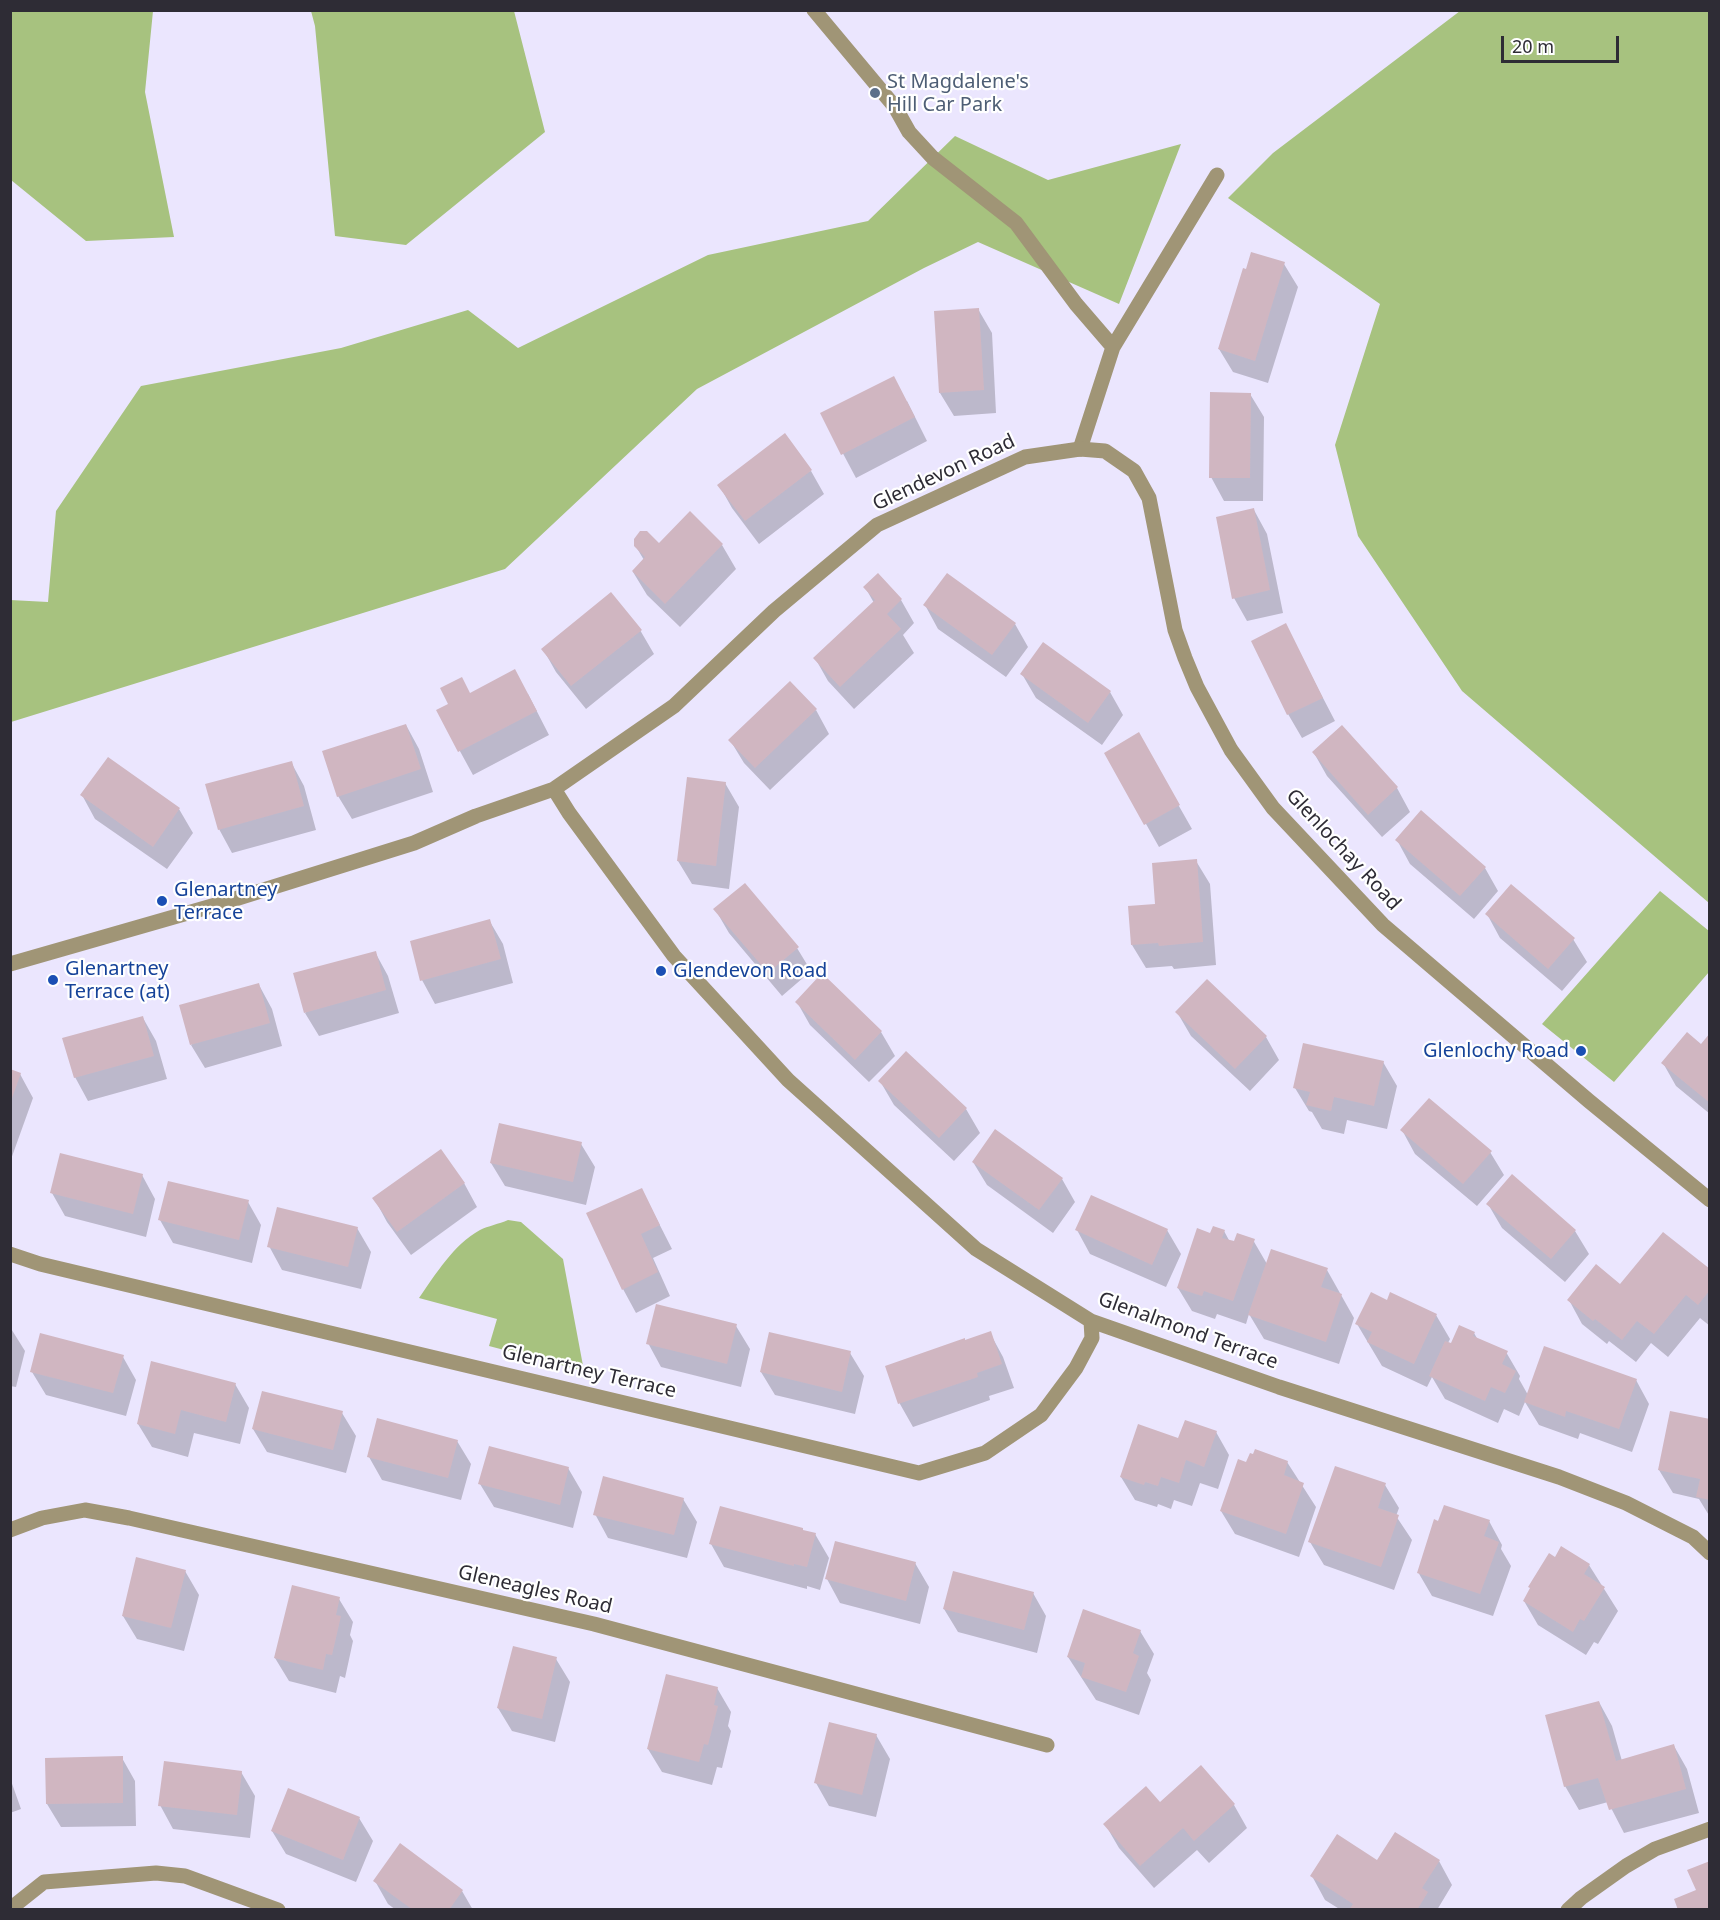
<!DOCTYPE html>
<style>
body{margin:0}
#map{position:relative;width:1720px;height:1920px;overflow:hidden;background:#ebe6fe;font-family:"Noto Sans",sans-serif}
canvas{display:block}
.frame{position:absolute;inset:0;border:12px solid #2e2c35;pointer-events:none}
.scale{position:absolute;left:1501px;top:36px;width:118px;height:27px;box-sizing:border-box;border:3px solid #2e2c35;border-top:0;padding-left:8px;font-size:18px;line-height:21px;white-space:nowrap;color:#2e2c35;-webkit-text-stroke:4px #fff;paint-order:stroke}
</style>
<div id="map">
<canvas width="1720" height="1920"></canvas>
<div class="frame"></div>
<div class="scale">20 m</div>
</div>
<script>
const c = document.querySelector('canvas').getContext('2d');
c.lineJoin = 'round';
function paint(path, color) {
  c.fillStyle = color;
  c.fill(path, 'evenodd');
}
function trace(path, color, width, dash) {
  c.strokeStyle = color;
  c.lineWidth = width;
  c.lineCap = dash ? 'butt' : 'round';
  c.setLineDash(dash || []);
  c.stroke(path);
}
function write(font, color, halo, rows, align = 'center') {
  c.font = font + ' "Noto Sans",sans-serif';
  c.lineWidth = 4.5;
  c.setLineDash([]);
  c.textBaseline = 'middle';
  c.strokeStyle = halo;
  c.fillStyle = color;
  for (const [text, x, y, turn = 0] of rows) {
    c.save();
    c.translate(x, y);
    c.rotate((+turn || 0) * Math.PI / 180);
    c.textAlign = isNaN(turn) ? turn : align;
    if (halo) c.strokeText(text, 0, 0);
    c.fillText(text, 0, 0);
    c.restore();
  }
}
paint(new Path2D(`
 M10 11H153L145 92 174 237 86 241 11 180Z
 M311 11H514L545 132 406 245 335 236 315 26Z
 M1460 11H1709V903L1462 691 1358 536 1335 445 1380 304 1228 198 1273 153Z
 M955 136 1048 180 1181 144 1119 304 978 242 924 268 697 389 505 569 11 722 10 600 48 602 56 511 141 386 341 348 468 310 518 348 708 255 868 221Z
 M1660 891 1709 931V972L1614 1082 1542 1024Z
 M508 1220 521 1222 563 1259 584 1371 489 1346 497 1319 419 1298C436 1274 453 1245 480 1230 488 1226 499 1224 508 1220Z`), '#a7c27f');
paint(new Path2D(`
 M1284 264 1298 287 1268 383 1233 372 1219 349Z
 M978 309 992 333 996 413 954 416 940 393Z
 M1250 394 1264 417 1263 501H1224L1211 477Z
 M907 401 927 441 856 478 822 414Z
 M811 471 824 494 759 544 732 508 719 485Z
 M1254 510 1267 534 1283 613 1247 621 1234 598Z
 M690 514 722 545 736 569 680 627 647 595 633 572 644 560 635 545H659Z
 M865 587 901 600 914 623 903 635 914 653 854 709 828 681 815 658 874 603Z
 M925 605 1015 624 1028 647 1006 677 938 629Z
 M1285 625 1335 721 1302 738 1288 714Z
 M640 630 654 654 586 709 556 672 543 649Z
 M1022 674 1110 692 1123 715 1102 745 1036 698Z
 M470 694H528L549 735 473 775 438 711Z
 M816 710 829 734 770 790 744 763 730 740Z
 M406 725 419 749 433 792 352 819 338 796Z
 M1138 734 1192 829 1159 847 1106 753Z
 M1314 753 1397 788 1410 812 1382 837 1327 776Z
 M291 762 304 786 316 830 232 853 219 829Z
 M725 783 739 807 729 889 692 884 678 861Z
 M82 795 179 809 193 833 167 869 95 819Z
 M1397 840 1485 868 1498 891 1474 919 1410 864Z
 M1196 861 1210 884 1216 965 1174 969 1172 966 1146 968 1132 945Z
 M715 909 797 948 811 971 782 996 729 933Z
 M1487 914 1573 939 1587 962 1562 991 1500 938Z
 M489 920 503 944 513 983 435 1004 422 980Z
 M375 952 388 976 399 1013 319 1036 305 1013Z
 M822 975 881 1032 895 1056 869 1082 810 1025 797 1002Z
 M259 985 272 1009 282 1046 205 1068 191 1045Z
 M1177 1012 1266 1037 1279 1060 1250 1091 1191 1036Z
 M143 1018 156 1041 167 1079 88 1101 75 1077Z
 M1710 1036V1114L1676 1086 1663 1063 1701 1046Z
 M906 1053 966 1109 980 1133 954 1161 894 1105 880 1081Z
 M1383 1062 1397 1086 1387 1129 1347 1120 1344 1134 1322 1129 1312 1112 1309 1111 1295 1088Z
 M10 1071 20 1074 33 1098 10 1162Z
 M1402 1130 1490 1152 1504 1175 1477 1206 1415 1154Z
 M581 1144 595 1167 586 1205 505 1186 491 1163Z
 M973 1162 1062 1179 1075 1202 1053 1233 987 1185Z
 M142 1175 155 1199 146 1237 65 1216 52 1193Z
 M464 1183 477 1207 411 1255 387 1222 374 1198Z
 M642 1190 672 1249 653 1258 670 1296 636 1313 623 1289Z
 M248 1202 261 1225 252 1263 173 1243 160 1220Z
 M1488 1204 1575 1231 1589 1254 1565 1282 1502 1228Z
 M357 1228 371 1252 361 1289 282 1270 269 1246Z
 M1077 1230H1167L1181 1254 1166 1287 1090 1254Z
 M1224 1231 1230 1242 1253 1240 1267 1264 1327 1270 1354 1318 1339 1364 1264 1339 1249 1314 1246 1324 1217 1314 1215 1319 1192 1311 1178 1288 1211 1235Z
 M1710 1271V1326L1700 1318 1668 1357 1651 1343 1636 1362 1609 1341 1607 1344 1582 1324 1569 1300 1620 1286Z
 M1387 1302 1436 1315 1450 1339 1448 1343 1452 1346 1474 1333 1478 1340 1506 1352 1520 1376 1519 1379 1528 1395 1636 1380 1649 1404 1632 1452 1580 1433 1578 1439 1539 1425 1525 1402 1519 1416 1504 1409 1498 1423 1445 1399 1432 1377 1427 1387 1382 1366 1357 1324Z
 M736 1326 750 1349 741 1387 661 1367 648 1343Z
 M10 1327 25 1351 16 1387 10 1386Z
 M990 1333 1003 1357 1014 1388 989 1396 990 1400 913 1427 900 1404 887 1367Z
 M850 1353 864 1376 855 1414 775 1395 761 1372Z
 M123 1357 136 1380 126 1416 46 1395 32 1372Z
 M235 1384 249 1408 240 1444 194 1433 188 1457 152 1447 138 1424Z
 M342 1413 356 1436 346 1473 267 1452 253 1429Z
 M1710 1420V1517L1699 1499 1673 1493 1659 1470Z
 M1216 1432 1229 1455 1218 1489 1200 1483 1192 1506 1174 1500 1171 1509 1158 1504 1157 1507 1135 1500 1121 1477 1179 1440Z
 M457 1441 471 1464 461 1500 382 1480 369 1457Z
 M1287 1462 1316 1507 1299 1557 1235 1534 1221 1511 1247 1464Z
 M568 1468 582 1492 573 1528 494 1507 480 1484Z
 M1385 1485 1399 1508 1396 1516 1412 1540 1394 1590 1324 1565 1310 1542Z
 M683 1499 697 1522 687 1558 608 1538 595 1514Z
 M1489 1521 1502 1545 1501 1549 1511 1566 1493 1616 1432 1596 1418 1572Z
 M815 1534 829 1558 820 1590 807 1586V1589L724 1567 711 1544Z
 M1556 1559 1589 1565 1618 1611 1598 1644 1594 1642 1586 1655 1538 1625 1524 1601Z
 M915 1563 929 1587 920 1624 840 1603 827 1579Z
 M185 1571 199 1595 184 1651 137 1639 123 1616Z
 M1033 1593 1046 1616 1037 1653 958 1632 944 1609Z
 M339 1599 353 1622 350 1635 353 1641 345 1678 340 1676 336 1693 289 1681 275 1658Z
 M1140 1631 1154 1654 1147 1673 1151 1680 1139 1715 1096 1700 1068 1657Z
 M556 1659 570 1682 555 1742 512 1731 498 1708Z
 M717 1688 731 1712 728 1726 731 1731 722 1768 717 1767 712 1785 662 1772 648 1749Z
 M1599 1702 1612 1726 1622 1761 1674 1746 1687 1769 1699 1813 1624 1833 1608 1802 1579 1810 1565 1786Z
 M876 1735 890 1759 876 1817 829 1806 816 1783Z
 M122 1758 135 1781 136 1826 61 1827 47 1804Z
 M241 1772 255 1796 250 1838 173 1829 160 1805Z
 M10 1778 21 1809 10 1813Z
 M1160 1804 1234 1805 1247 1828 1209 1863 1197 1850 1154 1888 1119 1848 1105 1824Z
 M359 1818 373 1841 356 1882 286 1854 272 1831Z
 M1439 1861 1452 1885 1437 1910H1341L1325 1900 1312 1876 1377 1862Z
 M375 1881 462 1891 473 1910H396L388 1904Z`), '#0003');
paint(new Path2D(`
 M1251 252 1285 262 1255 361 1218 349 1243 268 1246 269Z
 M979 308 984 390 939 393 934 311Z
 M894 376 915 417 841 455 820 413Z
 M1210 392 1251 393 1250 478H1209Z
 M785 433 812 470 745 521 717 485Z
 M1254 508 1270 590 1232 599 1216 517Z
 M690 511 723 544 665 604 632 571 645 557 634 546V539L640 531H647L659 543Z
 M878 573 902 599 887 614 901 629 840 687 813 658 875 600 863 587Z
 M947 573 1016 623 992 655 923 605Z
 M611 592 642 630 571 686 541 649Z
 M1286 623 1323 698 1287 715 1251 641Z
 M1043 642 1111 691 1088 723 1020 674Z
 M515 669 537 711 458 752 436 710 448 704 440 688 462 677 470 693Z
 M790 681 817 709 755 768 728 740Z
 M406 724 421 769 337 797 322 751Z
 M1342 725 1398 787 1368 815 1312 752Z
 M1139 732 1180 805 1144 825 1104 753Z
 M108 757 180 808 153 847 80 795Z
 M292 761 304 806 218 830 205 784Z
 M687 777 726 782 716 866 677 861Z
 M1421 810 1486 867 1460 896 1395 840Z
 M1197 859 1203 942 1159 946 1158 943 1131 945 1128 906 1155 904 1152 863Z
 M745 883 799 947 768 973 713 909Z
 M1511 884 1575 938 1548 969 1485 914Z
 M490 919 501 959 420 981 410 941Z
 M376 951 386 990 304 1013 293 973Z
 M822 973 882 1031 855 1060 795 1002Z
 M1207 979 1267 1036 1235 1069 1175 1012Z
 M259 983 270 1023 190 1045 179 1005Z
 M143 1016 154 1056 74 1078 62 1038Z
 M1687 1032 1701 1044 1710 1033V1103L1661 1063Z
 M1303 1043 1384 1061 1374 1106 1334 1097 1331 1111 1306 1105 1310 1092 1293 1088Z
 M906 1051 967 1108 939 1138 878 1081Z
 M10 1069 21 1073 11 1101H10Z
 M1429 1098 1492 1151 1463 1184 1400 1130Z
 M499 1123 582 1142 573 1182 490 1163Z
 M995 1129 1063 1178 1039 1210 972 1162Z
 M441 1149 465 1183 397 1232 372 1198Z
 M60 1153 143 1174 133 1214 50 1193Z
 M1512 1174 1576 1230 1551 1259 1486 1204Z
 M168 1181 249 1200 239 1240 158 1220Z
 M642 1188 660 1225 641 1234 658 1272 622 1290 586 1213Z
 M1091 1195 1168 1229 1152 1265 1075 1230Z
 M277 1207 358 1227 348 1267 267 1247Z
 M1213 1226 1225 1230 1222 1238 1234 1241 1237 1233 1255 1239 1233 1301 1204 1291 1202 1296 1177 1288 1197 1228 1210 1233Z
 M1663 1232 1710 1269V1290L1698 1305 1686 1295 1654 1334 1637 1321 1622 1340 1595 1319 1593 1321 1567 1300 1596 1264 1620 1284Z
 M1271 1249 1328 1268 1321 1287 1342 1294 1326 1342 1248 1315Z
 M1371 1292 1387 1300 1390 1292 1437 1314 1414 1364 1367 1342 1372 1332 1355 1324Z
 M656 1304 737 1324 727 1364 646 1344Z
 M1459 1325 1475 1332 1473 1336 1508 1351 1502 1364 1516 1371 1505 1393 1491 1387 1485 1401 1429 1376 1445 1341 1451 1343Z
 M991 1331 1002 1364 977 1373 978 1377 898 1404 885 1366 965 1338V1340Z
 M769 1332 851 1351 842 1392 760 1372Z
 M40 1333 124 1355 113 1393 30 1372Z
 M1544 1346 1637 1379 1619 1429 1566 1411 1565 1417 1524 1402Z
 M151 1361 236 1383 226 1422 181 1410 175 1434 137 1424Z
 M262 1391 343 1411 333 1450 252 1429Z
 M1670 1411 1710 1419V1500L1696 1497 1700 1479 1658 1470Z
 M377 1418 458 1440 448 1478 367 1457Z
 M1185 1420 1217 1431 1204 1467 1186 1460 1179 1483 1161 1477 1158 1486 1145 1482 1144 1485 1120 1477 1138 1424 1178 1438Z
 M489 1446 569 1467 560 1505 478 1484Z
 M1255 1449 1288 1461 1284 1475 1304 1483 1286 1534 1220 1511 1238 1459 1246 1462 1250 1453 1253 1454Z
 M1335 1466 1386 1483 1378 1508 1399 1515 1381 1567 1308 1542Z
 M603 1476 684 1498 674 1535 593 1515Z
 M1444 1505 1490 1520 1484 1536 1499 1542 1480 1594 1417 1573 1434 1519 1438 1521Z
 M720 1506 803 1528V1530L816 1533 807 1567 794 1564V1566L709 1544Z
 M835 1541 916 1562 906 1601 825 1579Z
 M1561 1546 1590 1564 1584 1574 1605 1587 1584 1621 1580 1619 1573 1632 1523 1601 1530 1588 1528 1587 1549 1553 1555 1557Z
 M136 1557 186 1570 171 1628 122 1616Z
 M953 1571 1034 1592 1024 1630 943 1609Z
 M292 1585 340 1597 336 1615 341 1616 332 1655 326 1654 323 1670 274 1658Z
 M1083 1609 1141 1630 1133 1653 1139 1656 1126 1692 1081 1677 1085 1663 1067 1657Z
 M513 1646 557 1657 542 1719 497 1708Z
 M666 1674 718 1687 714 1705 718 1706 708 1745 704 1744 699 1762 647 1749Z
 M1599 1701 1616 1761 1674 1744 1686 1789 1609 1810 1598 1778 1564 1787 1545 1715Z
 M829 1722 877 1734 862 1795 814 1783Z
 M123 1756V1803L46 1804 45 1758Z
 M164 1761 242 1771 237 1815 158 1806Z
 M1201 1765 1235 1804 1194 1841 1183 1828 1140 1866 1103 1824 1146 1786 1160 1802Z
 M288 1788 360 1817 343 1860 271 1831Z
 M1395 1832 1440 1860 1422 1888 1428 1892 1417 1910H1349L1353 1904 1310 1876 1337 1834 1377 1860Z
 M400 1843 463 1890 449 1910H413L373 1881Z
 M1710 1861V1910H1678L1674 1899 1696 1890 1687 1870Z`), '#d0b6c1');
trace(new Path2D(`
 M814 10 895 107 909 132 933 158 1016 223 1076 304 1113 347 1080 449
 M1113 347 1217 175`), '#a09576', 15);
trace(new Path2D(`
 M554 789 569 813 674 956 788 1080 976 1249 1091 1321 1279 1387 1559 1477 1626 1503 1693 1537 1710 1553
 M10 964 219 904 414 843 476 816 554 789 674 706 774 611 877 525 1025 457 1080 449 1105 451 1134 471 1149 498 1175 630 1185 658 1197 687 1231 750 1273 808 1383 925 1589 1101 1710 1200
 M10 1254 40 1264 919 1473 985 1453 1041 1415 1076 1368 1092 1338 1091 1321
 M10 1530 42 1518 85 1510 129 1518 594 1624 1047 1745
 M10 1909 44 1882 156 1873 185 1876 278 1910
 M1568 1910 1581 1898 1626 1866 1655 1849 1710 1829`), '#a09576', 15);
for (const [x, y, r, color] of [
 [875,93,6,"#5c6f8a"],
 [162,901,6,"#1a4fb4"],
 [661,971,6,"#1a4fb4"],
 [53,980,6,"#1a4fb4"],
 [1581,1051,6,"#1a4fb4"]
]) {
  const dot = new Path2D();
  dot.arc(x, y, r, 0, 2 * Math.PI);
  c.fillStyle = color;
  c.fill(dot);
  trace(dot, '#fff', 2);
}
write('20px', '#4e5e75', '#fff', [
 ["St Magdalene's",887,82],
 ["Hill Car Park",887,105]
], 'left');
write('20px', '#2e2c35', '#fff', [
 ["Glendevon Road",944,473,-25],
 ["Glenlochay Road",1343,850,47],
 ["Glenalmond Terrace",1188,1331,20],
 ["Glenartney Terrace",589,1372,13],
 ["Gleneagles Road",535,1590,13]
]);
write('20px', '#164399', '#fff', [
 ["Glenartney",174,890],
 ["Terrace",174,913],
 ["Glenartney",65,969],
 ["Terrace (at)",65,992],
 ["Glendevon Road",673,971],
 ["Glenlochy Road",1569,1051,"right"]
], 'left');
</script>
